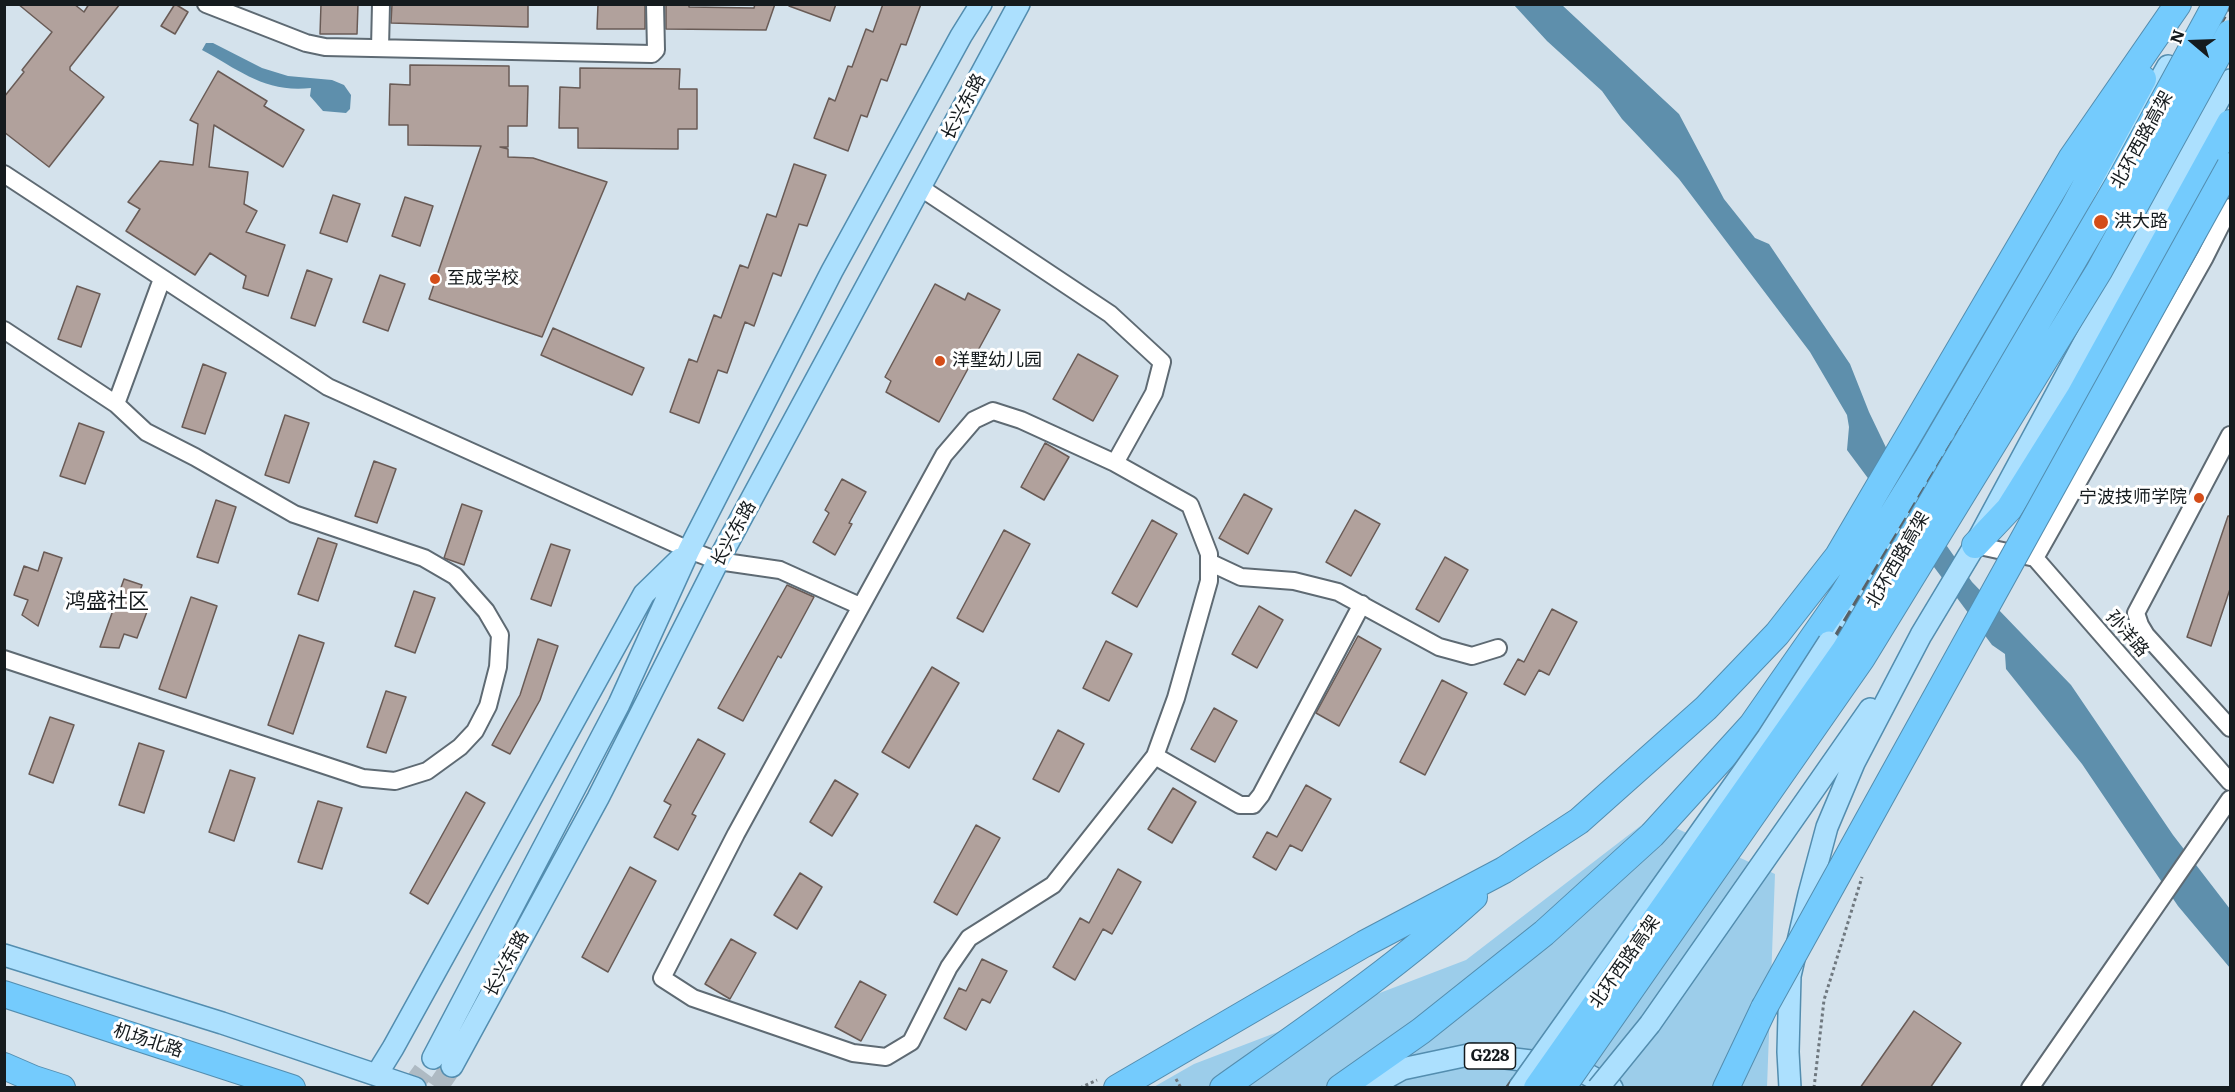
<!DOCTYPE html>
<meta charset="utf-8">
<style>
body{margin:0}
#map{position:relative;width:2235px;height:1092px;overflow:hidden;background:#d4e2ec;font-family:Literata,serif}
canvas{display:block}
.frame{position:absolute;inset:0;border:6px solid #151b1e;pointer-events:none}
.north{position:absolute;left:2163px;top:12px;width:60px;height:60px;-webkit-text-stroke:4px #fff;paint-order:stroke;rotate:289deg;font-size:16px;font-weight:700;line-height:24px;text-align:center;color:#151b1e}
.north::after{content:'';display:block;margin:auto;width:21px;height:27px;background:#151b1e;clip-path:polygon(50% 0,100% 100%,50% 72%,0 100%)}
</style>
<div id="map">
<canvas width="2235" height="1092"></canvas>
<div class="frame"></div>
<div class="north">N</div>
</div>
<script>
const c = document.querySelector('canvas').getContext('2d');
c.lineJoin = 'round';
function paint(path, color) {
  c.fillStyle = color;
  c.fill(path, 'evenodd');
}
function trace(path, color, width, dash) {
  c.strokeStyle = color;
  c.lineWidth = width;
  c.lineCap = dash ? 'butt' : 'round';
  c.setLineDash(dash || []);
  c.stroke(path);
}
function write(font, color, halo, rows, align = 'center') {
  c.font = font + ' Literata,"Noto Sans SC",serif';
  c.lineWidth = 6;
  c.setLineDash([]);
  c.textBaseline = 'middle';
  c.strokeStyle = halo;
  c.fillStyle = color;
  for (const [text, x, y, turn = 0] of rows) {
    c.save();
    c.translate(x, y);
    c.rotate((+turn || 0) * Math.PI / 180);
    c.textAlign = isNaN(turn) ? turn : align;
    if (halo) c.strokeText(text, 0, 0);
    c.fillText(text, 0, 0);
    c.restore();
  }
}
paint(new Path2D(`
 M1652 817 1775 874 1767 1087 1152 1088 1194 1064 1466 960Z`), '#9ccdea');
paint(new Path2D(`
 M1514 5H1562L1679 114 1724 199 1755 238 1769 244 1850 364 1869 412 1903 483 1972 582 2071 685 2173 835 2230 909V968L2178 906 2082 764 2006 669 2005 654 1992 645 1847 450 1849 427 1847 415 1810 352 1679 179 1622 119 1602 91 1547 41Z
 M206 43H213L262 68 288 76 332 80 344 85 351 95 350 109 346 113 323 111 310 96 311 88C265 93 241 71 202 50Z`), '#5e8fac');
const building = new Path2D(`
 M18 4H74L84 12 89 4H120L70 67V70L104 97 49 167 4 132V97L24 72 22 70 52 32Z
 M175 4 188 12 175 34 161 26Z
 M321 4H358L357 34H320Z
 M392 4H528V27L391 23Z
 M598 4H645V29H597Z
 M666 4H689V7L754 8 755 4H775L766 30 666 29Z
 M789 4H836L830 21 789 6Z
 M883 4H921L906 45 901 44 887 81 881 79 867 117 861 115 848 151 814 138 829 98 835 101 848 66 852 67 866 29 873 32Z
 M410 65 509 66V86H528L527 126H508V147H500L508 149V157L533 158 607 182 542 337 429 299 481 146 408 145V125H389L390 84 410 85Z
 M580 68 680 69 679 89H697V129H678V149L578 148V128H559L560 87 580 88Z
 M218 71 267 101 264 106 304 130 283 167 214 125 209 167 248 172 244 204 257 211 246 232 285 245 268 296 243 288 246 276 210 253 195 275 126 231 140 209 128 202 160 161 193 165 198 124 190 120Z
 M794 164 826 175 807 226 799 224 781 276 773 273 754 326 745 322 727 373 718 370 699 423 670 412 689 359 697 362 714 315 721 318 740 265 748 268 767 214 776 217Z
 M333 195 360 204 347 242 320 233Z
 M405 197 433 206 420 246 392 236Z
 M307 270 332 279 315 326 291 318Z
 M380 275 405 284 388 331 363 322Z
 M935 284 965 300 968 293 1000 310 939 422 886 392 891 381 885 377Z
 M77 286 100 294 81 347 58 339Z
 M553 328 644 368 632 395 541 355Z
 M1078 354 1118 376 1093 421 1053 399Z
 M203 364 226 373 205 434 182 427Z
 M285 415 309 423 289 483 265 475Z
 M79 423 104 432 85 484 60 476Z
 M1045 443 1069 457 1044 500 1021 487Z
 M374 461 396 469 377 523 355 516Z
 M842 479 866 492 849 523 852 524 835 555 813 542 829 513 825 510Z
 M1244 494 1272 509 1248 554 1219 538Z
 M216 500 236 507 218 563 197 557Z
 M462 504 482 511 464 565 444 558Z
 M1355 510 1380 524 1351 576 1326 562Z
 M2228 516H2230V589L2211 646 2187 637Z
 M1152 520 1177 534 1137 607 1112 593Z
 M1004 530 1030 544 983 632 957 618Z
 M318 538 337 544 318 601 298 594Z
 M551 544 570 550 551 606 531 599Z
 M44 552 62 558 38 626 22 615 28 600 14 595 24 566 38 571Z
 M1445 557 1468 570 1439 622 1416 609Z
 M124 579 142 585 135 605 148 609 137 638 124 634 119 648 100 647Z
 M787 585 814 597 781 658 778 656 743 721 718 708Z
 M414 591 435 598 415 653 395 646Z
 M191 597 217 606 186 698 159 689Z
 M1259 606 1283 620 1257 668 1232 654Z
 M1552 609 1577 622 1549 675 1539 670 1525 695 1504 684 1518 659 1524 662Z
 M299 635 324 643 293 734 268 725Z
 M1358 636 1381 649 1339 726 1316 713Z
 M538 639 558 646 540 700 510 754 492 745 520 695Z
 M1106 641 1132 654 1109 701 1083 688Z
 M932 667 959 683 909 768 882 752Z
 M1442 680 1467 693 1425 775 1400 762Z
 M386 691 406 697 386 753 367 747Z
 M1214 708 1237 721 1215 762 1191 749Z
 M50 717 74 725 53 783 29 774Z
 M1058 730 1084 744 1059 792 1033 779Z
 M698 739 725 754 692 814 696 816 678 850 654 837 671 805 664 801Z
 M139 743 164 751 144 813 119 805Z
 M230 770 255 778 234 841 209 832Z
 M835 780 858 794 832 836 810 822Z
 M1306 785 1331 799 1302 851 1290 845 1276 870 1253 857 1267 832 1277 837Z
 M1173 788 1196 802 1172 843 1148 829Z
 M466 792 485 803 428 904 410 893Z
 M318 801 342 808 322 869 298 862Z
 M976 825 1000 838 957 915 934 902Z
 M630 867 656 881 608 972 582 957Z
 M1118 869 1141 882 1112 934 1103 929 1075 980 1053 967 1080 918 1089 923Z
 M800 873 822 887 797 929 774 915Z
 M731 939 756 953 730 999 705 984Z
 M982 959 1007 971 990 1003 982 999 966 1030 944 1018 959 988 966 991Z
 M860 981 886 995 861 1041 835 1027Z
 M1914 1011 1961 1043 1930 1088H1860Z`);
paint(building, '#b1a19c');
trace(building, '#695b56', 1.5);
trace(new Path2D(`
 M411 1088 433 1058
 M437 1088 452 1066`), '#aebac3', 21, [21, 10]);
const minor = new Path2D(`
 M206 4 306 43 325 47 652 54 656 50 655 4
 M380 48 381 4
 M4 174 328 387 689 550 718 561 780 570 860 606
 M921 188 1110 314 1162 362 1154 393 1115 463
 M4 330 116 404 146 432 195 457 294 514 424 558 455 576 486 611 500 635 498 667 488 706 475 731 460 747 427 771 395 781 363 778 4 659
 M116 404 162 279
 M993 411 1021 420 1115 463 1190 505 1209 554V581L1176 698 1155 756 1053 885 969 938 949 967 911 1042 886 1057 853 1053 693 998 662 978 736 834 944 455 974 420Z
 M2230 435 2136 613 2140 625 2146 635 2230 728
 M1975 545 2035 558 2230 782
 M2035 558 2205 257 2230 207
 M1209 562 1241 577 1294 581 1338 592 1439 647 1472 656 1498 648
 M1155 756 1240 805H1253L1261 795 1362 604
 M2030 1088 2230 799`);
const major = new Path2D(`
 M2033 305 2168 66
 M1829 642 1951 446
 M4 955 222 1023 415 1088
 M1650 1024 1870 709
 M433 1058 619 704 689 550 832 271 961 36 981 4
 M452 1066 598 798 718 561 1019 4
 M377 1074 393 1048 644 594 680 559
 M1368 1088 1402 1069 1473 1054 1572 1066 1612 1088
 M1790 1088 1788 1052 1790 976 1809 894 1827 827 1854 763 1921 635 1975 545 2114 287 2230 80`);
const highway = new Path2D(`
 M1975 545 2009 509 2079 397 2230 123
 M4 994 292 1088
 M4 1066 34 1079 62 1088
 M1117 1088 1364 944 1504 870 1579 821 1706 708 1777 634 1838 556 2071 159 2178 4
 M1223 1088C1309 1027 1396 968 1474 897
 M1340 1088 1421 1031 1544 933 1652 835 1752 725 1842 596 1928 457 2074 207 2143 79
 M1726 1088 1764 1008`);
trace(minor, '#5e6a73', 20);
trace(major, '#538daf', 24);
trace(highway, '#538daf', 28);
trace(new Path2D(`
 M1176 1079 1181 1088
 M1080 1088 1097 1080
 M1814 1088 1824 1000 1862 877`), '#6f787f', 3, [3, 3]);
trace(minor, '#fff', 16);
trace(major, '#ace0fe', 21);
trace(highway, '#74cbfd', 26);
trace(new Path2D(`
 M1507 1088 1834 639 2090 215 2205 4
 M1542 1088 1851 652 2110 229 2230 6`), '#586166', 4.5, [12, 6]);
const majorBridge = new Path2D(`
 M1519 1088 1768 737 1829 642
 M1598 1088 1650 1024`);
const highwayBridge = new Path2D(`
 M1764 1008 2230 166
 M1537 1088 1845 650 2120 181 2216 4
 M1562 1088 1862 658 2099 271 2230 33`);
trace(majorBridge, '#538daf', 24, []);
trace(highwayBridge, '#538daf', 28, []);
trace(majorBridge, '#ace0fe', 21);
trace(highwayBridge, '#74cbfd', 26);
for (const [x, y, r, color] of [
 [2101,222,8,"#d44d19"],
 [435,279,6,"#d44d19"],
 [940,361,6,"#d44d19"],
 [2199,498,6,"#d44d19"]
]) {
  const dot = new Path2D();
  dot.arc(x, y, r, 0, 2 * Math.PI);
  c.fillStyle = color;
  c.fill(dot);
  trace(dot, '#fff', 2);
}
for (const [x, y, w] of [
 [1490,1056,51]
]) {
  const box = new Path2D();
  box.roundRect(x - w / 2, y - 13, w, 26, 4.5);
  c.fillStyle = '#fff';
  c.fill(box);
  trace(box, '#151b1e', 1.5);
}
write('bold 16px', '#151b1e', null, [
 ["G228",1490,1056]
]);
write('18px', '#151b1e', '#fff', [
 ["长兴东路",964,107,-62],
 ["北环西路高架",2142,140,-61],
 ["长兴东路",734,534,-61],
 ["北环西路高架",1898,560,-60],
 ["孙洋路",2127,634,49],
 ["北环西路高架",1625,962,-55],
 ["长兴东路",507,964,-61],
 ["机场北路",148,1041,18]
]);
write('18px', '#151b1e', '#fff', [
 ["洪大路",2114,222],
 ["至成学校",447,279],
 ["洋墅幼儿园",952,361],
 ["宁波技师学院",2187,498,"right"]
], 'left');
write('21px', '#151b1e', '#fff', [
 ["鸿盛社区",107,602]
]);
</script>
